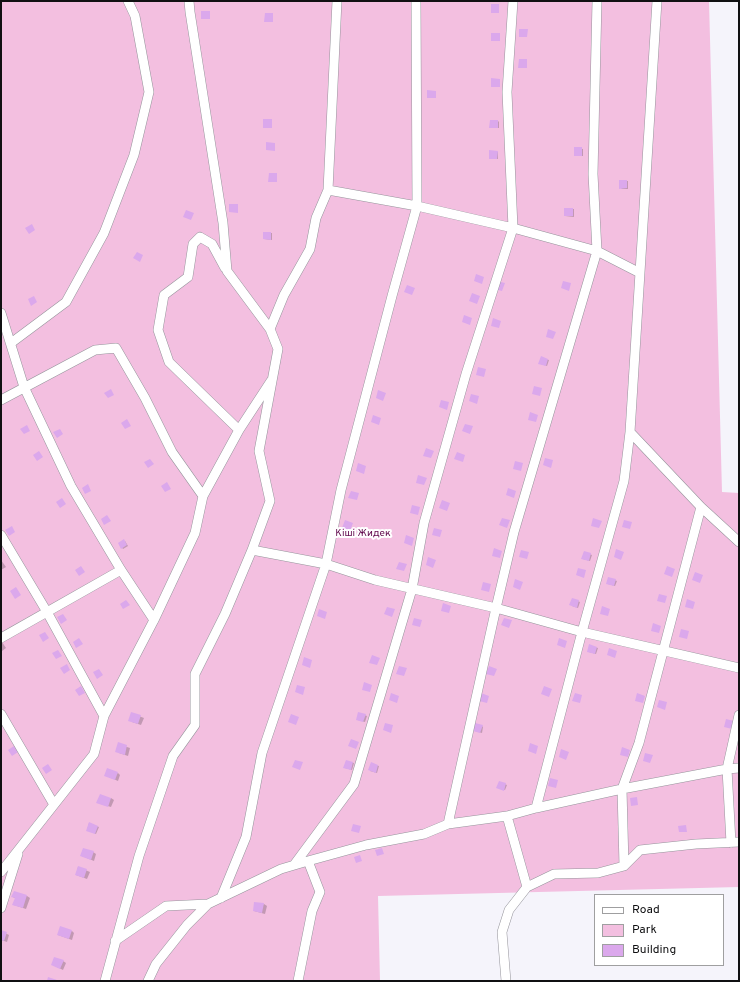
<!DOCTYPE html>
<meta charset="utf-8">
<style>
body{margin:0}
#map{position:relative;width:740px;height:982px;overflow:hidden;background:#f5f4fb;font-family:Overpass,sans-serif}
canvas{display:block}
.frame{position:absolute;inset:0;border:2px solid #101012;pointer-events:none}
.legend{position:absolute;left:594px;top:894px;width:130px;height:72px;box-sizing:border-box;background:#fff;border:1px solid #9f9fa0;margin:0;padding:5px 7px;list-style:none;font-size:12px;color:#101012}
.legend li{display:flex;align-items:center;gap:8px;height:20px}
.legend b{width:20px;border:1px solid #9f9fa0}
</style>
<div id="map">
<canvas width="740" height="982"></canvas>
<div class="frame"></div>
<ul class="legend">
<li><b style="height:5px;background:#fff"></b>Road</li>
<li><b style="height:11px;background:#f3bfe0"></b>Park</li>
<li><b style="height:11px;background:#dba8ec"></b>Building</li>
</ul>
</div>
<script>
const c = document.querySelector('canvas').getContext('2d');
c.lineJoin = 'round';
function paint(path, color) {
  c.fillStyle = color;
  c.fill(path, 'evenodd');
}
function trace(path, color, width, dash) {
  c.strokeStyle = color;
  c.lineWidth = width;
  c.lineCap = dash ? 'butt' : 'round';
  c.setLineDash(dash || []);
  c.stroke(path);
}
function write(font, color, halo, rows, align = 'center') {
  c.font = font + ' Overpass,sans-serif';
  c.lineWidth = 4;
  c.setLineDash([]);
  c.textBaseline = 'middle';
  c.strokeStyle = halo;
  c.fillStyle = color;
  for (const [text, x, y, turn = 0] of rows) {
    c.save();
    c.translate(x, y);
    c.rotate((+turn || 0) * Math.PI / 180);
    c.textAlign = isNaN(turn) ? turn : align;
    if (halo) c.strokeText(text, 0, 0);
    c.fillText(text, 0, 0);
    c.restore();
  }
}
paint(new Path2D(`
 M1 1H709L722 492 739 493V887L378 896 380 981H1Z`), '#f3bfe0');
paint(new Path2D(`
 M498 121 499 122V128H490Z
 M575 148 583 149V156H576Z
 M497 152H498V159L490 158Z
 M627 181H628V189H621Z
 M573 209H574V217L565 216Z
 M264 233H272V240L264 239Z
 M541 358 549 360 547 366 541 364Z
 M125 541 128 546 123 549 119 543Z
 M584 552 592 555 590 561 583 559Z
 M1 560 6 567 1 570Z
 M609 578 617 581 615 586 608 584Z
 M572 599 580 602 578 608 572 606Z
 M2 642 6 648 2 651 1 643Z
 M590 646 598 648 596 654 589 652Z
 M131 713 144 718 141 725 132 722Z
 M359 713 367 716 365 722 358 720Z
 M482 726 483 727 482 733 475 731Z
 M118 744 130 748 128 756 119 753Z
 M346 761 354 763 352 770 345 768Z
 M371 764 379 766 377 773 370 771Z
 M118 773 120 775 118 781 109 777Z
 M499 782 507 785 505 790 499 788Z
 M111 798 114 800 111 807 101 804Z
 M89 823 99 827 96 834 87 830Z
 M93 852 96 854 94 861 82 856Z
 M78 867 90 872 87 879 76 875Z
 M27 896 30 898 26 909 14 905 16 899 13 897Z
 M264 904 267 906 265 914 254 911Z
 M1 931 9 935 7 942 1 940Z
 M72 931 74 933 72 940 58 935Z
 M63 961 66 963 63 970 55 966Z`), '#0003');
paint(new Path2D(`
 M491 4H499V13H491Z
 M201 11H210V19H201Z
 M265 13H273V22H264Z
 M519 29H528L527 37H519Z
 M491 33H500V41H491Z
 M519 59H527V68H518Z
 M491 78 500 79V87H491Z
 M427 90 436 91V98H427Z
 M263 119H272V128H263Z
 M490 120H498V128H489Z
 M266 142 275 143V151L266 150Z
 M574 147H582V156H574Z
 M489 150 498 151 497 159H489Z
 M269 173H277V182H268Z
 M619 180H627V188L619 189Z
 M229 204H238V213L229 212Z
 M564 208H573V216H564Z
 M186 210 194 213 191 220 183 217Z
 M32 224 35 230 29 234 25 228Z
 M263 232H271V240L263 239Z
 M137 252 143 255 140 262 133 258Z
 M476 274 484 277 482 284 474 281Z
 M497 281 505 283 502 291 494 289Z
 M563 281 571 283 569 291 561 288Z
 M407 285 415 288 412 295 404 292Z
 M472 293 480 296 477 304 469 301Z
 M34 296 37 302 31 306 28 299Z
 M464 315 472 318 470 325 462 322Z
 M493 318 501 321 499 328 491 326Z
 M548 329 556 332 553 339 546 337Z
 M541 356 548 359 546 366 538 364Z
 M478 367 486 369 484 377 476 375Z
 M534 386 542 388 540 396 532 394Z
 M111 389 114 395 108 398 104 393Z
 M378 390 386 393 383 401 376 398Z
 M471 394 479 396 477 404 469 401Z
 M441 400 449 402 447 410 439 407Z
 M530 412 538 415 536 422 528 420Z
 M373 415 381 418 379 425 371 422Z
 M127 419 131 426 125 429 121 423Z
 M465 424 473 426 470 434 462 431Z
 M27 425 30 431 24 434 20 429Z
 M60 429 63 434 57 438 53 432Z
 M426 448 434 451 431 458 423 456Z
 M39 451 43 457 37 461 33 455Z
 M457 452 465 455 463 462 454 459Z
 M545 458 553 460 551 468 543 465Z
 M150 459 154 464 148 468 144 462Z
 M515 461 523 463 521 471 513 469Z
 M358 463 366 466 364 474 356 471Z
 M418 475 427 478 424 485 416 483Z
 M167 482 171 489 165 492 161 486Z
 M88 484 91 491 85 494 82 488Z
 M508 488 516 491 514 498 506 495Z
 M351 491 359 493 357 500 348 498Z
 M62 498 66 504 60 508 56 502Z
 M442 500 450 503 447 511 439 508Z
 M412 505 420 507 418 515 410 513Z
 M107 515 111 521 104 525 101 519Z
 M502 518 510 520 507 528 499 525Z
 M593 518 602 521 599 528 591 526Z
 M345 520 353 523 350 531 342 528Z
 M624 520 632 522 630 529 622 527Z
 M12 526 15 532 9 536 5 530Z
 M434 528 442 530 440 537 432 535Z
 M406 535 414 538 412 546 404 543Z
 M124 539 127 545 121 549 118 543Z
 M494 548 502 551 500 558 492 556Z
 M616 549 624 552 621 560 614 557Z
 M521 550 529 552 527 559 519 557Z
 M584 551 591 553 589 561 581 559Z
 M428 557 436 560 433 568 426 565Z
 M399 562 407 564 404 571 396 569Z
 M81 566 85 572 79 576 75 570Z
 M667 566 675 569 672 577 664 574Z
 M578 568 586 570 584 578 576 575Z
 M695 572 703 575 700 583 692 580Z
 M608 577 616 579 614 586 606 584Z
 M515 579 523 582 520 590 513 587Z
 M483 582 491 584 489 592 481 590Z
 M16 587 21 595 15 599 10 591Z
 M659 594 667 596 665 603 657 601Z
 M572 598 579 600 577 608 569 605Z
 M687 599 695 602 693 609 685 607Z
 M126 600 130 605 123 609 120 604Z
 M443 603 451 606 449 613 441 611Z
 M602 606 610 609 608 616 600 614Z
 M387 607 395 609 392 617 384 614Z
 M319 609 327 612 325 619 317 616Z
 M63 614 67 620 61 624 57 617Z
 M414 618 422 620 420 627 412 625Z
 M504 618 512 620 509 628 501 625Z
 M653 623 661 626 659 633 651 631Z
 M681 629 689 631 687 639 679 637Z
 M45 632 49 638 43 642 39 635Z
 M79 638 83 644 76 648 73 642Z
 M559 638 567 641 565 648 557 645Z
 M589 644 597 647 595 654 587 652Z
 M609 648 617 651 615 658 607 655Z
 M58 650 62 656 56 659 52 653Z
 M372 655 380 658 377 665 369 663Z
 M304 657 312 660 310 668 302 665Z
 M67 664 70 670 64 674 60 668Z
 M399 666 407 668 404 676 396 674Z
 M489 666 497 669 494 676 486 674Z
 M99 669 103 675 97 679 93 672Z
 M364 682 372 685 370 692 362 690Z
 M297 685 305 687 303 695 295 692Z
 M81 686 85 693 79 696 75 690Z
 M544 686 552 689 549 697 541 694Z
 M391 693 399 696 397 703 389 700Z
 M481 693 489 696 487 703 479 701Z
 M575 693 582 695 580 703 572 701Z
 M637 693 645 696 643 703 635 701Z
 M659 700 667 702 665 710 657 707Z
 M131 712 141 715 138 724 128 721Z
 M358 712 366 714 363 722 356 720Z
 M291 714 299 717 296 725 288 722Z
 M726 719 734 721 732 729 724 727Z
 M385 723 393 725 391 733 383 730Z
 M475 723 483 725 480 733 473 731Z
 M351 739 359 742 356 749 348 746Z
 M118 742 127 745 125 755 115 752Z
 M530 743 538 746 536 754 528 751Z
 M14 746 18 752 12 756 8 750Z
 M622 747 630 750 628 757 620 755Z
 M561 749 569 752 566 760 559 757Z
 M645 753 653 755 650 763 643 761Z
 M295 760 303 762 300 770 292 767Z
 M346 760 353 762 351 770 343 768Z
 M371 762 378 765 376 773 368 770Z
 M48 764 52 770 46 774 42 768Z
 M107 768 118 772 115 780 104 776Z
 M550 778 558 780 556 788 548 786Z
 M499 781 506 783 504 791 496 788Z
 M100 794 111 798 108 807 96 803Z
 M637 797 638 805 631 806 630 798Z
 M89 822 98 826 95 834 86 831Z
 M353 824 361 826 359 833 351 831Z
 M686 825 687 832H679L678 826Z
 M83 848 94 851 91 860 80 856Z
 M382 848 384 854 377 856 375 850Z
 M360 855 362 861 356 863 354 857Z
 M78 866 87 869 84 878 75 875Z
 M14 891 27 895 23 908 12 905 15 898 11 897Z
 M254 902 264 903 262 913 253 911Z
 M60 926 72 930 69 939 57 935Z
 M1 930 7 932 4 941 1 940Z
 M54 957 64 960 60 969 51 965Z
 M48 977 60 981H47Z`), '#dba8ec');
const street = new Path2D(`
 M328 190 417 206 513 228 597 251 640 273
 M225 268 212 244 200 237 193 244 188 277 164 295 158 330 169 362 239 430
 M1 313 24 387 71 486 121 570 154 620
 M270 329 284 295 310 249 316 218 328 190 337 1
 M11 343 66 302 104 233 134 155 149 92 135 16 128 1
 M1 400 95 350 116 348 145 398 172 452 203 496
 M630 432 701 507 739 542
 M1 535 47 612 104 716
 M252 550 326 564 375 580 496 608 582 632 739 668
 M1 638 121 570
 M1 714 53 803
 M536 808 622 789 727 769 739 768
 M507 816 527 887
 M448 824 496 608 514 532 597 251 593 174 597 1
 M731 843 727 769 739 715
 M294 865 354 784 412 589 424 523 466 374 513 228 507 92 513 1
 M624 866 622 789 639 743 701 507
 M1 872 94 754 104 716 154 620 195 533 203 496 239 430 271 381
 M221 898 246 837 262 753 326 564 341 490 392 296 417 206 416 1
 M1 908 18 854
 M115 941 166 906 208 904 281 869 308 861 366 845 424 834 448 824 507 816 536 808 582 632 624 481 630 432 657 1
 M105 981 139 856 173 756 195 725V674L225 614 252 550 270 501 259 451 278 349 270 329 227 271 223 223 190 12 189 1
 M148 981 156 964 187 925 208 904
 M298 981 312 911 320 892 308 861
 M506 981 502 932 509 910 527 887 554 874 598 873 624 866 640 850 696 844 739 842`);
trace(street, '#96959c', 10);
trace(street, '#fff', 9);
write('10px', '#61094d', '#fff', [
 ["Кіші Жидек",363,534]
]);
</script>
